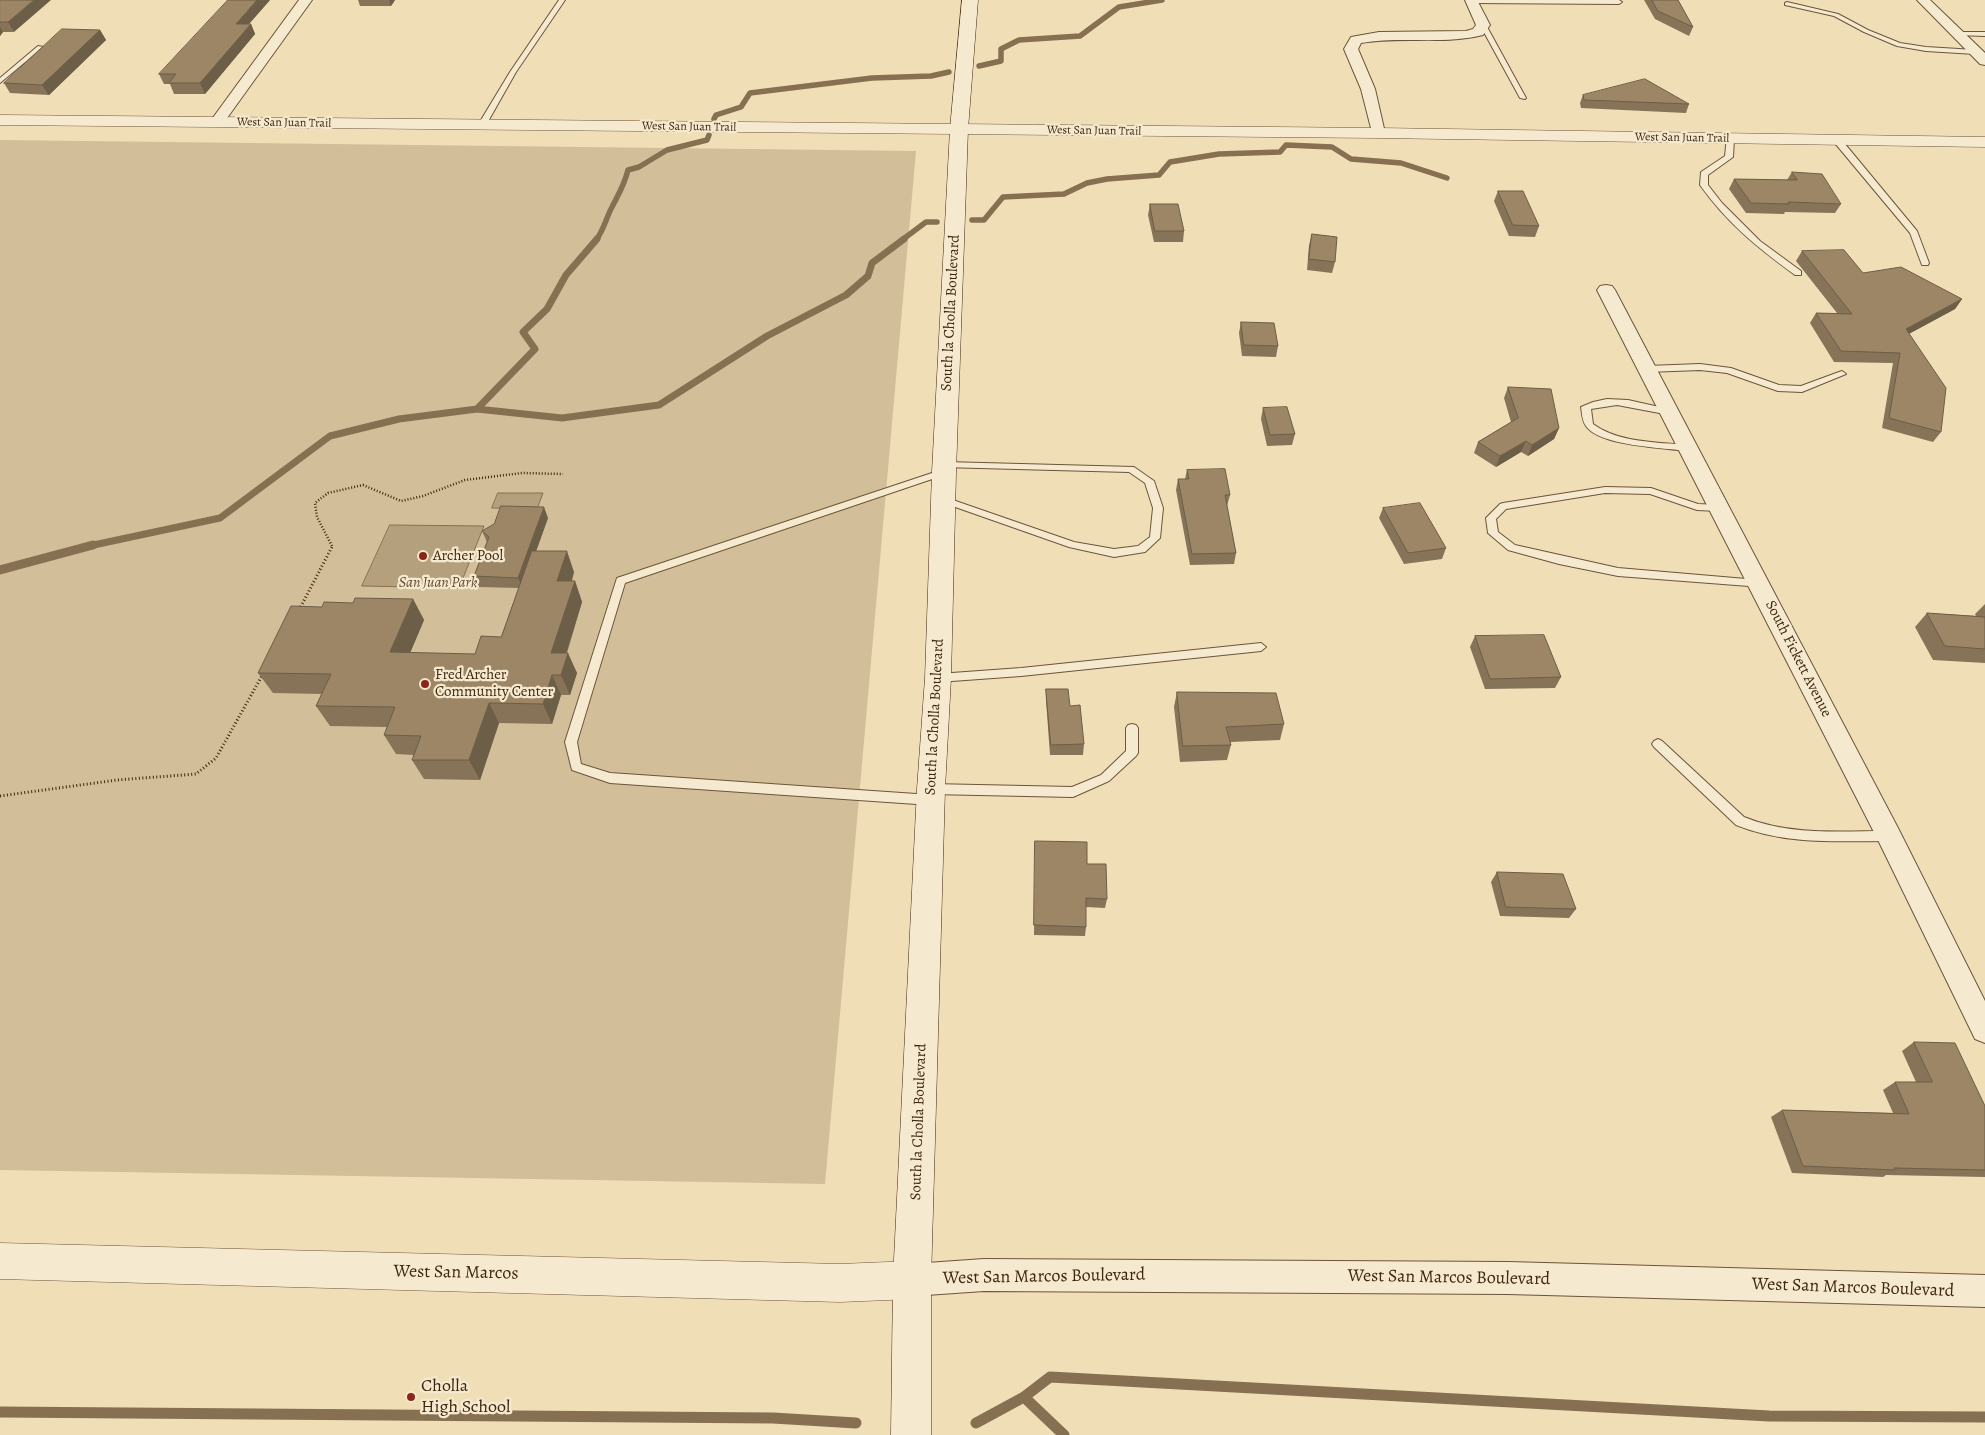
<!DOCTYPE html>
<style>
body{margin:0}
canvas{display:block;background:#f0deb6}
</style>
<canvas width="1985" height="1435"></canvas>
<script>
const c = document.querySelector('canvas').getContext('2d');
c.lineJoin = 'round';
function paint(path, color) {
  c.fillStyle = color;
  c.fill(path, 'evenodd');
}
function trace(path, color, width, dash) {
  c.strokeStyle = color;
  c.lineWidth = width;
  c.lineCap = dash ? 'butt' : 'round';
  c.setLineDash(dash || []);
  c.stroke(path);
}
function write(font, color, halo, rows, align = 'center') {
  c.font = font + ' Alegreya,serif';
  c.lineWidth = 4.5;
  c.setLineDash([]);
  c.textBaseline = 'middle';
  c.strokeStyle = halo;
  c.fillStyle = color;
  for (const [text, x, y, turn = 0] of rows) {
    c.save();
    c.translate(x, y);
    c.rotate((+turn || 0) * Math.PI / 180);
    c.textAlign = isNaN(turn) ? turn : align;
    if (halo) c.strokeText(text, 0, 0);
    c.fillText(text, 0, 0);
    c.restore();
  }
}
paint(new Path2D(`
 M0 140 916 151 825 1184 0 1170Z`), '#d2bf9a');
const water = new Path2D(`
 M498 493H543L537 509 492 508Z
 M390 525 484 526 459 588 362 586Z`);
paint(water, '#b4a07d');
trace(water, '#867051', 1);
trace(new Path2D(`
 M979 66 1001 61V49L1019 40 1080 36 1119 7 1162 0
 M714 119 716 115 741 107 750 93 872 78 931 76 949 72
 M972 220H984L1003 197 1064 194 1087 183 1107 179 1159 175 1170 162 1219 154 1280 152 1286 145 1332 147 1351 159 1401 163 1447 178
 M596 240C604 230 606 218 612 207 619 193 624 186 628 170L639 167 667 150 707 140 709 135
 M902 240 926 222H937`), '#867051', 5.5);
trace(new Path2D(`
 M477 409 535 349 523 332 547 309 566 275 597 239
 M89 546 220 518 330 436 399 419 477 409 562 418 659 405 767 336 846 295 868 276 872 263 904 239`), '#867051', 7);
trace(new Path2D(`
 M0 570 93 545`), '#867051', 9);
trace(new Path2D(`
 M1024 1397 1064 1435
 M0 1412 773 1418 856 1423
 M976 1423 1024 1397 1050 1377 1769 1416 1985 1417`), '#867051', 11);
const service = new Path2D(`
 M559 0H565L516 72 486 125 480 126 478 125 510 72Z
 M1469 0H1619L1622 2 1619 4 1471 3Z
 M1787 2 1838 14 1868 30 1900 43 1926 47 1975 50 1978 52 1975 54 1926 51 1897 46 1864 32 1834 16 1785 5V3Z
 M1481 24 1486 25 1526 98 1525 99 1520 98 1480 25Z
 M1958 32H1985V36L1956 35V33Z
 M38 46 43 47 0 83V78Z
 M1727 136 1734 138 1733 157 1708 175V185L1722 203 1760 241 1801 271V275H1795C1758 248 1727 223 1700 185L1701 172 1725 156Z
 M1834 138H1840L1917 231 1929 263 1928 265H1922L1910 233 1834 142Z
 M1700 364 1731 368 1779 385 1801 386 1839 372 1842 371 1846 374 1802 392 1778 391 1727 373 1700 370 1647 372 1643 369 1647 366Z
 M1607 399 1628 400 1673 410 1675 412 1670 415 1617 405 1591 409 1593 424C1619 443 1657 442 1688 445L1693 448 1688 451C1665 448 1599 446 1586 426 1582 421 1582 413 1581 407L1593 402Z
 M945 462 1134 467 1154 481 1163 508 1160 538 1145 552 1114 557 1069 547 941 502 939 500 944 497 947 498 1074 542 1114 549 1138 546 1150 537 1153 508 1145 483 1129 472 942 467V463Z
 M944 469 949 472 947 474 625 583 577 742 581 764 610 773 931 795 935 797 937 800 935 803 931 805 610 783 572 770 565 742 617 578Z
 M1605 487 1651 488 1698 504 1719 505 1724 508 1719 511 1697 510 1650 494 1605 493 1506 509 1496 519 1498 532 1515 545 1618 568 1758 580 1762 581 1763 584 1762 587 1618 576 1559 564 1508 550 1488 533 1486 518 1500 504 1503 503Z
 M1261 643 1266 647 1261 651 1021 676 938 682 933 678 938 674 1021 668Z
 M1132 724 1136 725 1138 728V753L1136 756 1109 781 1073 797 931 794 927 792 925 789 927 786 931 784 1072 787 1101 775 1126 751V728L1128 725Z
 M1658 739 1662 741 1744 817C1790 836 1841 831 1889 831L1893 832 1895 836 1893 840 1889 841C1837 841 1785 845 1736 825L1654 747 1652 744 1654 741Z`);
const minor = new Path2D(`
 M299 0H312L222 125H212L210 122 212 119Z
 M1465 0H1477L1490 25 1483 35C1443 45 1401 36 1361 43L1358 49 1375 89 1385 133 1383 136H1373L1361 89 1344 49 1351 37 1379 32 1466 31 1473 29 1476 25Z
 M1917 0H1930L1985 53V65L1980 64Z
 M1606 285 1612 286 1615 290 1898 828 1985 1001V1043L1975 1039 1879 842 1597 290 1600 286Z
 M984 1259 1508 1262 1985 1275V1307L1508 1294 984 1291 912 1296 901 1291 896 1280 901 1269 912 1264Z`);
const tertiary = new Path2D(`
 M0 115 1378 128 1985 137V147L1378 138 0 125Z
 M0 1243 840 1264 912 1261 925 1267 931 1280 925 1293 912 1299 840 1302 0 1279Z`);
const secondary = new Path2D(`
 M962 0H978L968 129 956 472 951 678 945 789 931 1280V1435H891L893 1280 917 789 925 678 932 472 950 129Z`);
trace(service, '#6c5539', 2);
trace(minor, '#6c5539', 2);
trace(tertiary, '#6c5539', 1);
trace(secondary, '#40270f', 1);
trace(new Path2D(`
 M332 546 317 517 315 503 328 493 363 485 401 501 423 496 465 480 522 473 563 474`), '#40270f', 2.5, [1, 2]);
trace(new Path2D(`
 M299 610 333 545
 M0 796 117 780 196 774 216 758 263 674`), '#40270f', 3, [1, 2.5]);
paint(service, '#f5ead0');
paint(minor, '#f5ead0');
paint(tertiary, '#f5ead0');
paint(secondary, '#f5ead0');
paint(new Path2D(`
 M0 0 14 32H3L0 36Z
 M270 0 249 24H251L255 34 205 94H174L170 84H164L159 74Z
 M358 0H395L391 6H360Z
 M1644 0H1678L1693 27 1689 36 1655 19Z
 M100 30 106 40 49 95 10 93 4 83Z
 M1583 95 1689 104 1686 113 1581 108 1580 103Z
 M1792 172 1841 204 1835 213 1785 212 1784 214 1746 213 1729 189 1734 179 1787 180Z
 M1498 191 1539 226 1535 237 1509 236 1494 201Z
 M1150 204 1184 231 1183 242H1154L1148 215Z
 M1312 234 1335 262 1332 273 1307 270 1309 245Z
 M1802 251 1863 273 1962 299 1955 309 1909 334 1941 432 1933 442 1882 428 1893 363 1834 362 1810 323 1816 313H1837L1796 261Z
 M1241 322 1278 346 1276 357 1242 356 1239 333Z
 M1508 387 1559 428 1554 439 1528 456 1521 452 1496 467 1474 453 1478 442 1511 422 1504 398Z
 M1263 408 1295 434 1292 445 1267 446 1261 419Z
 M1187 470 1230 495 1227 506 1236 553 1234 564 1190 565 1176 490 1178 479H1185Z
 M1383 508 1446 548 1442 559 1404 564 1379 518Z
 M548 518 536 551 574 572 572 581H575L582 602 567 653 577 673 570 695H561L552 724 499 723 480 780 424 779 412 760 414 755 396 754 384 735 387 727 330 726 316 706 322 694 273 693 258 673 322 607 353 603 413 599 424 620 410 653 475 654 501 637 519 588 479 587 474 576 487 542 482 531Z
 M1985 604V663L1933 660 1915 627 1927 613 1976 616 1975 614Z
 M1475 636 1561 677 1555 688 1485 689 1470 647Z
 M1046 689 1070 706 1084 744 1083 755H1050L1046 700Z
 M1177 692 1284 724 1280 740 1230 742 1231 745 1227 760 1180 762 1174 707Z
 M1035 851 1107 899 1105 908 1086 907V927L1085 936 1034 935Z
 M1497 872 1576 909 1569 918 1500 916 1491 882Z
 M1914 1042 1985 1106V1177L1886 1175 1883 1177 1792 1173 1771 1117 1782 1110 1893 1113 1883 1090 1895 1082H1916L1902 1051Z`), '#867358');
paint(new Path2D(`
 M34 0H51L14 32 8 22Z
 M257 0H270L240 34 236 24Z
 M389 0H395L391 6Z
 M251 24 255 34 205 94 200 83Z
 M0 27 3 32 0 36Z
 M100 30 106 40 49 95 42 85Z
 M1962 299 1955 309 1899 339 1906 329Z
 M1559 428 1554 439 1528 456 1532 445Z
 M1526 441 1521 452 1496 467 1500 456Z
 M544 507 548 518 523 588 518 578Z
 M567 551 574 572 565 602 557 581Z
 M575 581 582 602 560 673 551 653Z
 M413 599 424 620 402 672 390 652Z
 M568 653 577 673 570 695 561 675Z
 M552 675 561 695 552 724 543 704Z
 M489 703 499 723 480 780 469 760Z`), '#6d5e47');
const building = new Path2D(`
 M0 0H34L8 22H0Z
 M228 0H257L236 24H251L200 83H169L176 74H159Z
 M1652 0H1678L1693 27 1658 11Z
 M62 29 100 30 42 85 4 83Z
 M1645 79 1689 104 1584 100 1583 95Z
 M1792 172 1822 174 1841 204 1788 202 1789 204 1751 203 1734 179 1797 180Z
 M1498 191H1523L1539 226 1513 225Z
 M1150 204H1178L1184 231H1155Z
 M1312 234 1337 237 1335 262 1309 259Z
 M1844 250 1863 273 1901 267 1962 299 1906 329 1946 388 1941 432 1889 418 1900 353 1841 351 1816 313 1852 314 1802 251Z
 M1241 322 1274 323 1278 346 1244 345Z
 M1508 387 1551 389 1559 428 1532 445 1526 441 1500 456 1478 442 1518 418Z
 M1287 407 1295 434 1270 435 1263 408Z
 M1225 469 1230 495H1225L1236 553 1192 554 1178 479H1189L1187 470Z
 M1420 503 1446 548 1408 553 1383 508Z
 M501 506 544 507 518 578 474 576 489 537 482 531 494 524Z
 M532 551H567L557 581H575L551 653H568L561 675H552L543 704 489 703 469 760H412L421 736 384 735 395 707 316 706 331 674 258 673 291 606 322 607 324 602 353 603 355 598 413 599 390 652 475 654 481 636 501 637Z
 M1927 613 1985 617V649L1945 646Z
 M1544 635 1561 677 1490 679 1475 636Z
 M1046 689H1068L1070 706 1080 705 1084 744 1051 745Z
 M1177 692 1276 693 1284 724 1226 727 1231 745 1183 746Z
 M1035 841 1087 842V864H1106L1107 899 1086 898V927L1034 925Z
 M1497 872 1563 874 1576 909 1506 907Z
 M1914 1042 1955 1043 1985 1106V1170L1894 1168 1895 1170 1803 1166 1782 1110 1909 1114 1895 1082H1932Z`);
paint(building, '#9c8666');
trace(building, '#6d5e47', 1);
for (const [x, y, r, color] of [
 [423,556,5,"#8f2418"],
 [425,684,5,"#8f2418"],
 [411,1397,5,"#8f2418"]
]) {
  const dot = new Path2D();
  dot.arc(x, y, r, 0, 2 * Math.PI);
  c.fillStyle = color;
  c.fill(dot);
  trace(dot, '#f5ead0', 2);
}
write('12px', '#40270f', '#f5ead0', [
 ["West San Juan Trail",284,123,1],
 ["West San Juan Trail",689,127,1],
 ["West San Juan Trail",1094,131,1],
 ["West San Juan Trail",1682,138,1]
]);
write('15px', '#40270f', '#f5ead0', [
 ["South la Cholla Boulevard",951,313,-87],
 ["South Fickett Avenue",1798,659,63],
 ["South la Cholla Boulevard",935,717,-87],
 ["South la Cholla Boulevard",919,1122,-88]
]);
write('15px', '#40270f', '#f5ead0', [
 ["Archer Pool",433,556],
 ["Fred Archer",435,675],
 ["Community Center",435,692]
], 'left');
write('italic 15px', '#644d32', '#f5ead0', [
 ["San Juan Park",438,583]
]);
write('18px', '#40270f', '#f5ead0', [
 ["West San Marcos",456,1273,1],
 ["West San Marcos Boulevard",1044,1277,-1],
 ["West San Marcos Boulevard",1449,1278,1],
 ["West San Marcos Boulevard",1853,1288,2]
]);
write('18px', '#40270f', '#f5ead0', [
 ["Cholla",421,1387],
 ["High School",421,1408]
], 'left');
</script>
